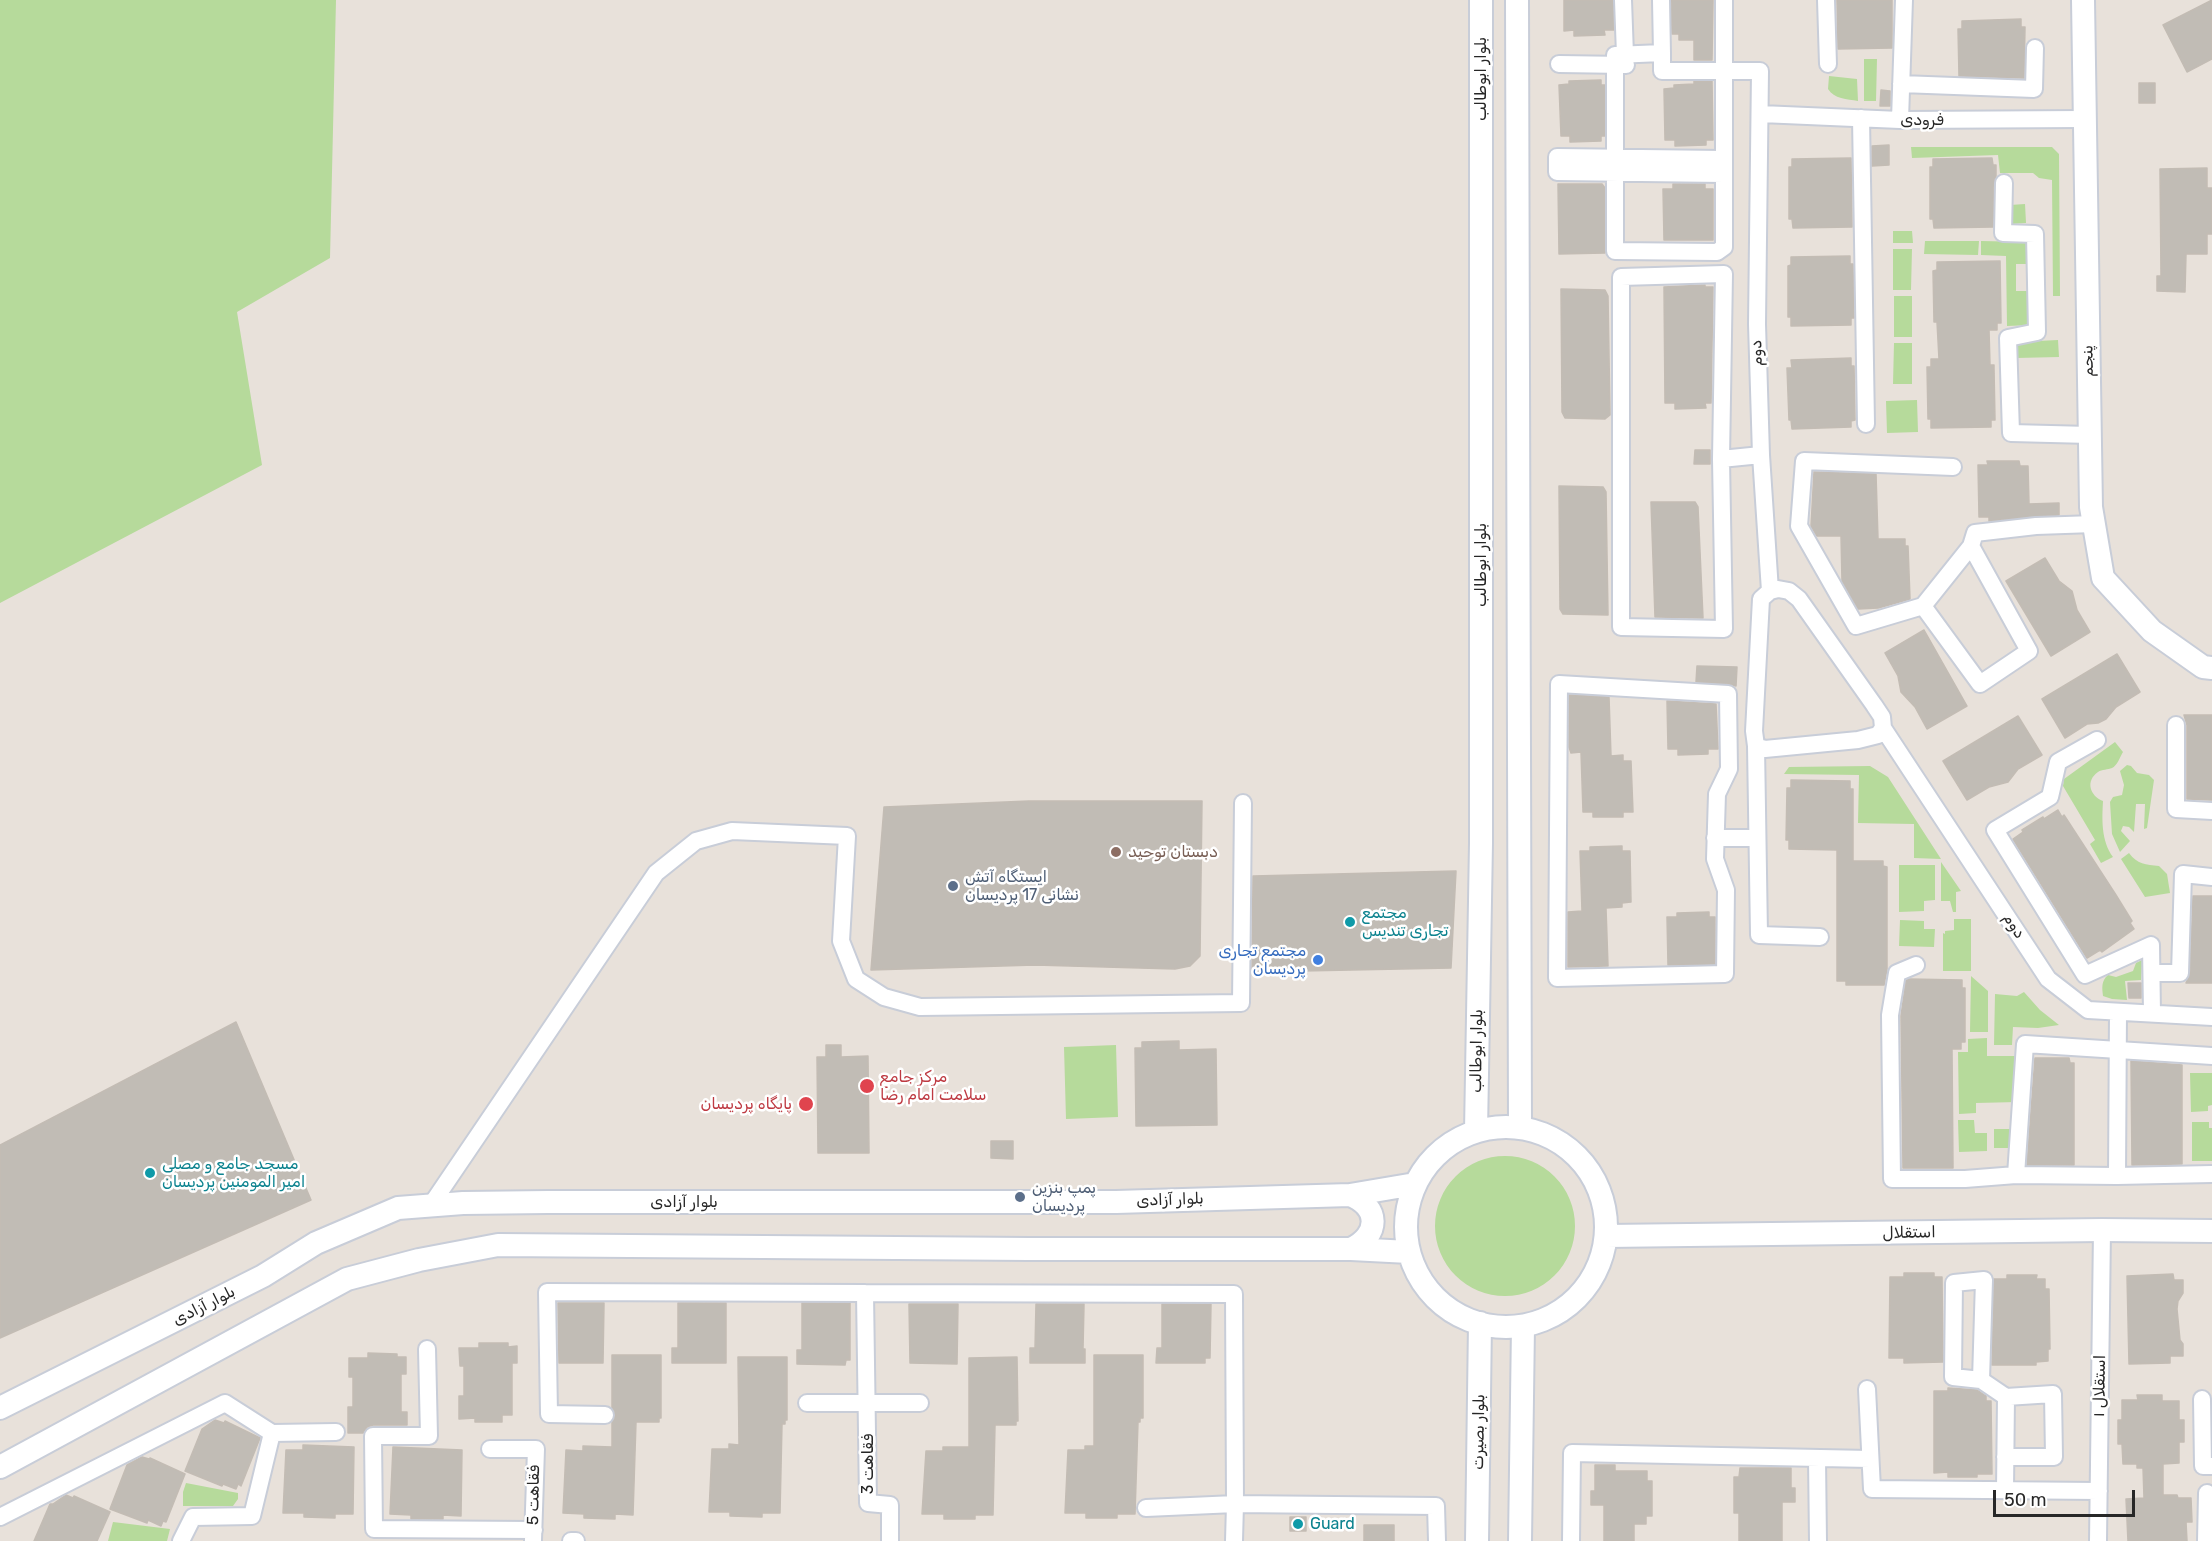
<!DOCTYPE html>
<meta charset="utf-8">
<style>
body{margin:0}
#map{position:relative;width:2212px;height:1541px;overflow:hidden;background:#e8e1da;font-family:Rubik,sans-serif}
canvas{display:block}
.scale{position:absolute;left:1993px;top:1490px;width:142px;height:27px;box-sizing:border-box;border:3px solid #272727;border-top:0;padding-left:8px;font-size:18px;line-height:21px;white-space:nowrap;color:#272727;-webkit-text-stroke:4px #fff;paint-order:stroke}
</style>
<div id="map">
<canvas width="2212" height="1541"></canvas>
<div class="scale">50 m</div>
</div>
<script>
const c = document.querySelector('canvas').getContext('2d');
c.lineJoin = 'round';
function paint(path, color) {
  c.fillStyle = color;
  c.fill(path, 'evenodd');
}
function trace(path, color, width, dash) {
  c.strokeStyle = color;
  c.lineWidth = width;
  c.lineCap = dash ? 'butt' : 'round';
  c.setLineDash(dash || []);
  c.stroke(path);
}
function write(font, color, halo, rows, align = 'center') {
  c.font = font + ' Rubik,Vazirmatn,sans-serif';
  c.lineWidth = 5;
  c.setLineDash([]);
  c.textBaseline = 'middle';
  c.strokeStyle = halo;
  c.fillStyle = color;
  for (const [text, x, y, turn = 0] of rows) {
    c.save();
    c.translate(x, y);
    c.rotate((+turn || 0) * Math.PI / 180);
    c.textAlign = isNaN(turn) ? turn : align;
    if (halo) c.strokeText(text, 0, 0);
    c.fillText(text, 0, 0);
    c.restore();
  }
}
paint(new Path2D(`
 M0 0H336L330 258 237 312 262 465 0 603Z
 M1864 59H1877L1876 101H1864Z
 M1829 76 1857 79 1858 101C1847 99 1834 99 1828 89Z
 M1911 147H2052L2059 154 2060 296H2053L2052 180 2039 178 2033 173H2000L1998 155 1912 158Z
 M2025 204 2026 223 2011 224 2010 205Z
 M1893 231H1912L1913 243H1893Z
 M1925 241H1979L1978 255 1924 254Z
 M1981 241 2027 242 2031 246 2030 264H2016V291H2028L2032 297V325L2007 326 2006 256 1981 255Z
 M1893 249H1912L1911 290H1893Z
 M1894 296H1912V337H1894Z
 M2058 340 2059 357 2016 358 2014 344 2018 342Z
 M1894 343H1912V384H1893Z
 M1917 400 1918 432 1887 433 1886 401Z
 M2115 742 2123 752C2120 757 2117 766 2112 768 2108 770 2102 769 2098 772 2085 781 2090 796 2103 801 2102 819 2101 841 2113 857L2101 863 2090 844 2095 840 2063 786 2064 779Z
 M2127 765 2131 766 2137 773 2149 775 2154 780 2147 828 2144 829 2145 804H2136L2134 832 2129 827 2123 826 2121 831 2130 841 2120 852 2112 834 2110 802 2113 797 2122 795 2124 785 2120 771Z
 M1870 766 1888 777 1941 859 1914 858V824L1858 823 1859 775 1784 774 1789 767Z
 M2129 853C2137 864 2146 865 2159 866L2167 874 2170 893 2145 897 2121 859Z
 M1941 862 1961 891 1956 892V912H1953L1950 901H1941Z
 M1899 865H1935V900L1924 901V911L1899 912Z
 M1954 919H1971V971H1943V933L1945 934V931L1954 930Z
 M1900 920 1924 921V929H1935L1934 947 1899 946Z
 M2142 960 2141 980 2125 981 2127 1000 2112 999 2103 996C2102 988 2101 981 2108 975L2116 977 2133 971 2136 963Z
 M1971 976 1988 991V1032H1970Z
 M2024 992 2040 1010 2059 1025 2038 1028 2013 1027 2012 1045H1994L1995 994 2017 996Z
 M1987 1038V1056H2018V1102L1976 1103V1113L1959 1114 1958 1052H1968V1039Z
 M1116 1045 1118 1117 1066 1119 1064 1047Z
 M2190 1073H2212V1105L2208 1106V1111L2191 1112Z
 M1958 1120H1974L1975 1133H1987V1151L1959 1152Z
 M2192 1122H2209V1128H2212V1161H2192Z
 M1994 1129H2010V1148H1994Z
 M1435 1226a70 70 0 1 1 140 0a70 70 0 1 1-140 0Z
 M186 1483 238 1493V1499L233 1506H183V1492Z
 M113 1522 170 1529 167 1541H108Z`), '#b6da9b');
const building = new Path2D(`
 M1564 0H1613L1614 30H1604L1605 35 1574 36V30L1564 31Z
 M1671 0H1713L1712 60H1694V40H1679V34H1672Z
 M1837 0H1892V48L1838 49Z
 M2212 0V59L2187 72 2163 25Z
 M2021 19V27H2025L2024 78 1959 76 1958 29H1962V21Z
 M1601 80V85H1605V136H1601V141L1570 142V136H1561L1559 85 1569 84V81Z
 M1694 81H1712L1713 140H1706V145L1675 146V140H1665L1664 89 1674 88V85L1694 84Z
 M2139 83H2155V103H2139Z
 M1881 90 1890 91V106H1880Z
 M1889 145V165L1872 166V146Z
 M1851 158 1852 227 1793 228 1792 219H1789V167H1792V159Z
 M1992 158 1993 165H1996V176L1994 183 1993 227 1934 228 1933 219H1930V167H1933V159Z
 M2207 168V188H2212V234H2207V254H2186L2185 292 2157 291V276H2161L2160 169Z
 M1558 184H1602L1605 188V253L1559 254Z
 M1673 184H1705V189H1713V240H1664L1663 189H1673Z
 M1850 256V264H1853L1854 318H1851V325L1791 326V317H1788V266L1791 265V257Z
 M2000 261 2001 323H1997V330H1989L1990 365H1994V368L1995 420H1991V427L1931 428V419H1928L1927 367H1931V359H1939L1937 322H1934L1933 271 1937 270V262Z
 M1705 285V287H1713L1711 403H1705L1706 408 1675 409V403H1665L1664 287Z
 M1561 289 1605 290 1608 296 1610 415 1605 419 1565 418 1562 412Z
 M1851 358V366H1854L1855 420 1851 421V427L1792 429 1791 420H1789L1787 368H1792L1791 360Z
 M1695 450H1710V464H1694Z
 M1987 461H2019L2020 466H2028L2029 504 2059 503V515L1989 521V517H1979L1978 465H1988Z
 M1814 472 1876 474 1878 539H1905V546H1908L1910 599 1878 608 1858 609 1842 581 1841 536H1817L1811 526Z
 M1559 486 1603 487 1606 492 1608 615 1563 614 1560 609Z
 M1651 502H1695L1698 507 1703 618 1655 617Z
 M2045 558 2059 581 2072 591 2077 610 2090 632 2051 656 2006 581Z
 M1924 630 1967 706 1927 729 1915 707 1901 692 1898 676 1885 653Z
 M2117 654 2140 692 2116 707 2106 719 2098 723 2087 724 2065 738 2042 699Z
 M1697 666 1737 667 1736 686 1729 684 1696 682Z
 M1569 695 1609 697 1611 756 1623 755V761H1631L1633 812H1623V817H1593V812H1583L1581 752 1571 753 1569 747Z
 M1667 701 1716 704 1718 749H1708V754L1678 755V749H1668Z
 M2184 715H2212V800L2187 799V725Z
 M2018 716 2042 755 2018 769 2008 782 1989 787 1967 800 1943 761Z
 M1791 780 1850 781V789H1853V861H1883V866L1887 867V969L1884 985H1846V981H1837V850L1789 849V840H1786L1787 788H1791Z
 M1029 801H1202L1200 956 1190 966 1175 969 1035 965 871 970 884 807Z
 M2058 810 2062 817 2064 815 2116 895 2132 921 2130 923 2134 929 2102 952 2100 950 2087 958 2013 839 2023 832 2022 830 2043 817 2044 819Z
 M1622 846V851H1630L1631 902 1622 903V907L1606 908 1608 966 1568 967V912L1582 911 1580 851H1590V847Z
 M1456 871 1451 968 1252 972 1253 876Z
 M2193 896H2212V983H2186L2190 973Z
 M1709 912V917H1715V964L1668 965 1667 917H1677V913Z
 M1909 979 1962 980V988H1965V1042H1961V1049H1952L1953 1168H1903L1901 1016 1906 980Z
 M2128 983H2141V998H2129Z
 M236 1022 311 1200 0 1338V1145Z
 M1179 1041V1050L1216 1049 1217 1125 1136 1126 1135 1048H1142V1042Z
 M826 1045H841V1057L868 1056 869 1153H818L817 1057H826Z
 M2035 1058H2069L2070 1063H2074V1165H2027Z
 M2131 1061 2182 1065V1164L2132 1165Z
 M991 1141H1013V1159L991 1158Z
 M1904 1273H1934V1277H1942L1943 1362 1904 1363V1358H1889L1890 1277H1904Z
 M2173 1274 2174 1280H2183V1293L2178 1301 2177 1309 2180 1340 2183 1344V1356H2170V1363L2129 1364 2127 1276Z
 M2007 1275H2037L2036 1279H2045V1289H2049L2050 1349H2048V1361L2036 1362V1365H1992L1994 1279H2007Z
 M558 1303H604L603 1363H559Z
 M678 1303H726V1363H672V1348H678Z
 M802 1303H850V1360H846L845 1365 797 1364V1350H802Z
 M909 1304H958L957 1364 910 1363Z
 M1036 1304H1084L1083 1349H1085V1363H1030V1348H1035Z
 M1162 1304H1211L1210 1358H1205V1363H1156L1157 1348H1162Z
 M479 1343H508V1347L517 1346V1363H512V1415H502V1422H475V1418L459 1419V1396H464V1366H460L459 1348H479Z
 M368 1353 397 1354V1357H406V1374H401V1412H407V1425H373L367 1427 363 1433H348V1407H353V1377H349V1358H368Z
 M612 1355H661V1418H659V1422H636L633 1515 615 1514V1519L584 1518V1514L563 1513 566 1450 583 1451V1446L612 1447V1422L615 1415 612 1408Z
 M1094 1355H1143V1418H1140V1422H1138L1135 1514H1117V1518H1086V1513H1065L1068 1450H1085V1446H1094Z
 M738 1357H787V1420H785V1424H782L780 1513H762V1517L730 1516V1512H709L712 1449H729V1444L739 1445Z
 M1017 1357 1018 1421H1016V1425H995L993 1515H975V1519H944V1514H922L926 1451H943V1447H969V1358Z
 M1948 1388 1977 1390 1986 1396V1401H1991L1992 1474H1977V1477H1948V1472L1934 1473V1391H1948Z
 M2137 1395H2162V1401H2179V1420H2184V1442H2179V1463L2163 1464V1495H2177L2178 1498H2191L2192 1522H2186L2187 1541H2128L2126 1499 2144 1498 2143 1468H2137V1464H2123L2122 1444H2118V1420H2122V1400H2138Z
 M215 1420 224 1423 225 1421 260 1438 241 1486 238 1484 236 1489 223 1484 222 1486 185 1471 202 1429Z
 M303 1445 354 1447 353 1514H335V1518L304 1517V1513H283L286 1450H303Z
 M393 1447 462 1450 461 1516 443 1515V1519H411V1515L390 1514Z
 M142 1457 149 1459 150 1458 185 1474 166 1522 163 1521 161 1526 148 1520 147 1523 110 1509 127 1465Z
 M1595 1465H1615V1471H1647V1481H1652V1516H1646V1524H1634V1541H1604V1505H1591V1491H1595Z
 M1740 1468H1791V1488H1795V1502H1782V1541H1739V1513H1734V1477H1739Z
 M66 1495 73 1498 74 1496 110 1512 97 1541H34L50 1504H53Z
 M1290 1517H1306V1531H1290Z
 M1364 1525H1394V1541H1364Z`);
paint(building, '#c1bcb5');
trace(building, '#c3bcb4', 1.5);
const street = new Path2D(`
 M1623 0 1625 55
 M1661 0 1662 53
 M1724 0V247L1717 252 1615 251V55L1662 53V71H1760L1757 324 1761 455 1770 591
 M1826 0 1828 64
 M1559 64 1626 65
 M1901 84 2034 89 2035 48
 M1761 114 1900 120 2084 119
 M1861 118 1866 424
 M1900 120 1904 0
 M1724 174 1557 172V157L1724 159
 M2004 183 2003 233 2035 234 2037 332 2008 338 2011 433 2090 435
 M1724 274 1721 459 1724 629 1621 627V277Z
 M1721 459 1761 455
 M1953 467 1804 461 1799 526 1856 626 1923 606 1971 546
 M1778 589 1789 591 1799 599 1874 705 1882 717 1883 728 1878 735 1858 740 1765 749 1756 746 1754 731 1761 599 1770 591Z
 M1923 606 1980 684 2029 651 1971 546 1975 533 2036 526 2094 524
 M1559 684 1728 694 1729 769 1717 794 1715 859 1726 890 1725 974 1557 978Z
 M2176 725V809L2212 811
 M1883 728 2048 979 2088 1010 2212 1017
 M2097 740 2058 762 2050 797 1995 830 2085 975 2151 945 2152 1013
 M1756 746 1759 935 1820 937
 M1715 838H1756
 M1916 965 1897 973 1890 1015 1892 1179H1965L2016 1175 2025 1044 2212 1056
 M2152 973H2180L2183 874 2212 877
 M2016 1175 2117 1176 2212 1174
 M2117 1176 2118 1012
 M431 1205 656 873 696 841 732 831 847 836 841 941 856 979 884 997 920 1007 1241 1003 1243 803
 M865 1293 1234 1294 1235 1504 1146 1508
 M427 1349 429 1436H373L374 1529 534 1530
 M1981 1380 1953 1377 1954 1283 1984 1280 1981 1380 2006 1397 2053 1394 2054 1457H2005
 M1867 1389 1872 1489 2099 1491
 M2202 1399 2203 1466H2212
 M807 1403H920
 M605 1415 549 1414 547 1292 865 1293 868 1503 890 1505V1541
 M490 1449H536L533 1540
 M1817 1458 1818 1541
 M2005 1490 2006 1397
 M0 1517 225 1403 272 1433
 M181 1541 193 1517 252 1516 272 1433 336 1432
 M571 1541H576
 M1234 1541 1235 1504 1436 1506 1437 1541
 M1571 1541 1572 1453 1870 1459
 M2098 1541 2102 1230
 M2206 1541 2207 1493`);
const secondary = new Path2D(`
 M1517 0 1520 1127
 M2083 0 2091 507 2103 578 2152 631 2203 667 2212 668
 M1406 1227a100 100 0 1 1 200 0a100 100 0 1 1-200 0Z
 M1476 1131 1481 843V0
 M1350 1195C1380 1207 1380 1235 1351 1249
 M1606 1236 2102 1230 2212 1231
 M0 1408 263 1276 316 1243 398 1208 463 1203 548 1202H1116L1350 1195 1415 1184
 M0 1467 347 1279 419 1260 498 1245 1029 1249H1351L1409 1252
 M1477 1541 1480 1323
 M1520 1541 1523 1326`);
trace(street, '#c8cdd8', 20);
trace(secondary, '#c8cdd8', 26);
trace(street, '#fff', 16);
trace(secondary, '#fff', 22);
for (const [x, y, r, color] of [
 [1116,852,6,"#8d6e63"],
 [953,886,6,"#5c6f8a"],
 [1350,922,6,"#0f9aa8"],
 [1318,960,6,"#3f7fe0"],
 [867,1086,8,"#e0444e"],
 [806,1104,8,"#e0444e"],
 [150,1173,6,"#0f9aa8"],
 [1020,1197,6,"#5c6f8a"],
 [1298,1524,6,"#0f9aa8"]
]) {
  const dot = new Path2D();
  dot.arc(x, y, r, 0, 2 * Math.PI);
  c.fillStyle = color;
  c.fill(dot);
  trace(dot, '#fff', 2);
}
write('16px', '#272727', '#fff', [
 ["بلوار ابوطالب",1481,79,-90],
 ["فرودی",1922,120],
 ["دوم",1757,353,-92],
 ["پنجم",2088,361,-91],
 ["بلوار ابوطالب",1481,565,-90],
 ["دوم",2014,926,57],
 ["بلوار ابوطالب",1477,1051,-89],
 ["بلوار آزادی",1170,1200,-2],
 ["بلوار آزادی",684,1202],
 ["استقلال",1909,1233,-1],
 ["بلوار آزادی",204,1306,-27],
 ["استقلال ۱",2100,1386,-89],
 ["بلوار بصیرت",1479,1432,-89],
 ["فقاهت 3",868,1464,-90],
 ["فقاهت 5",534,1495,-89]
]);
write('16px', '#785e54', '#fff', [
 ["دبستان توحید",1128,852]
], 'left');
write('16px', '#4e5e75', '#fff', [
 ["ایستگاه آتش",965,877],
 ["نشانی 17 پردیسان",965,895],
 ["پمپ بنزین",1032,1188],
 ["پردیسان",1032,1206]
], 'left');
write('16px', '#0d838f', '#fff', [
 ["مجتمع",1362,913],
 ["تجاری تندیس",1362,931],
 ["مسجد جامع و مصلی",162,1164],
 ["امیر المومنین پردیسان",162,1182],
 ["Guard",1310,1524]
], 'left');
write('16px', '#366cbe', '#fff', [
 ["مجتمع تجاری",1306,951],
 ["پردیسان",1306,969]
], 'right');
write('16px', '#be3a42', '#fff', [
 ["مرکز جامع",880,1077],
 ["سلامت امام رضا",880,1095],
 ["پایگاه پردیسان",792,1104,"right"]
], 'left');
</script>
